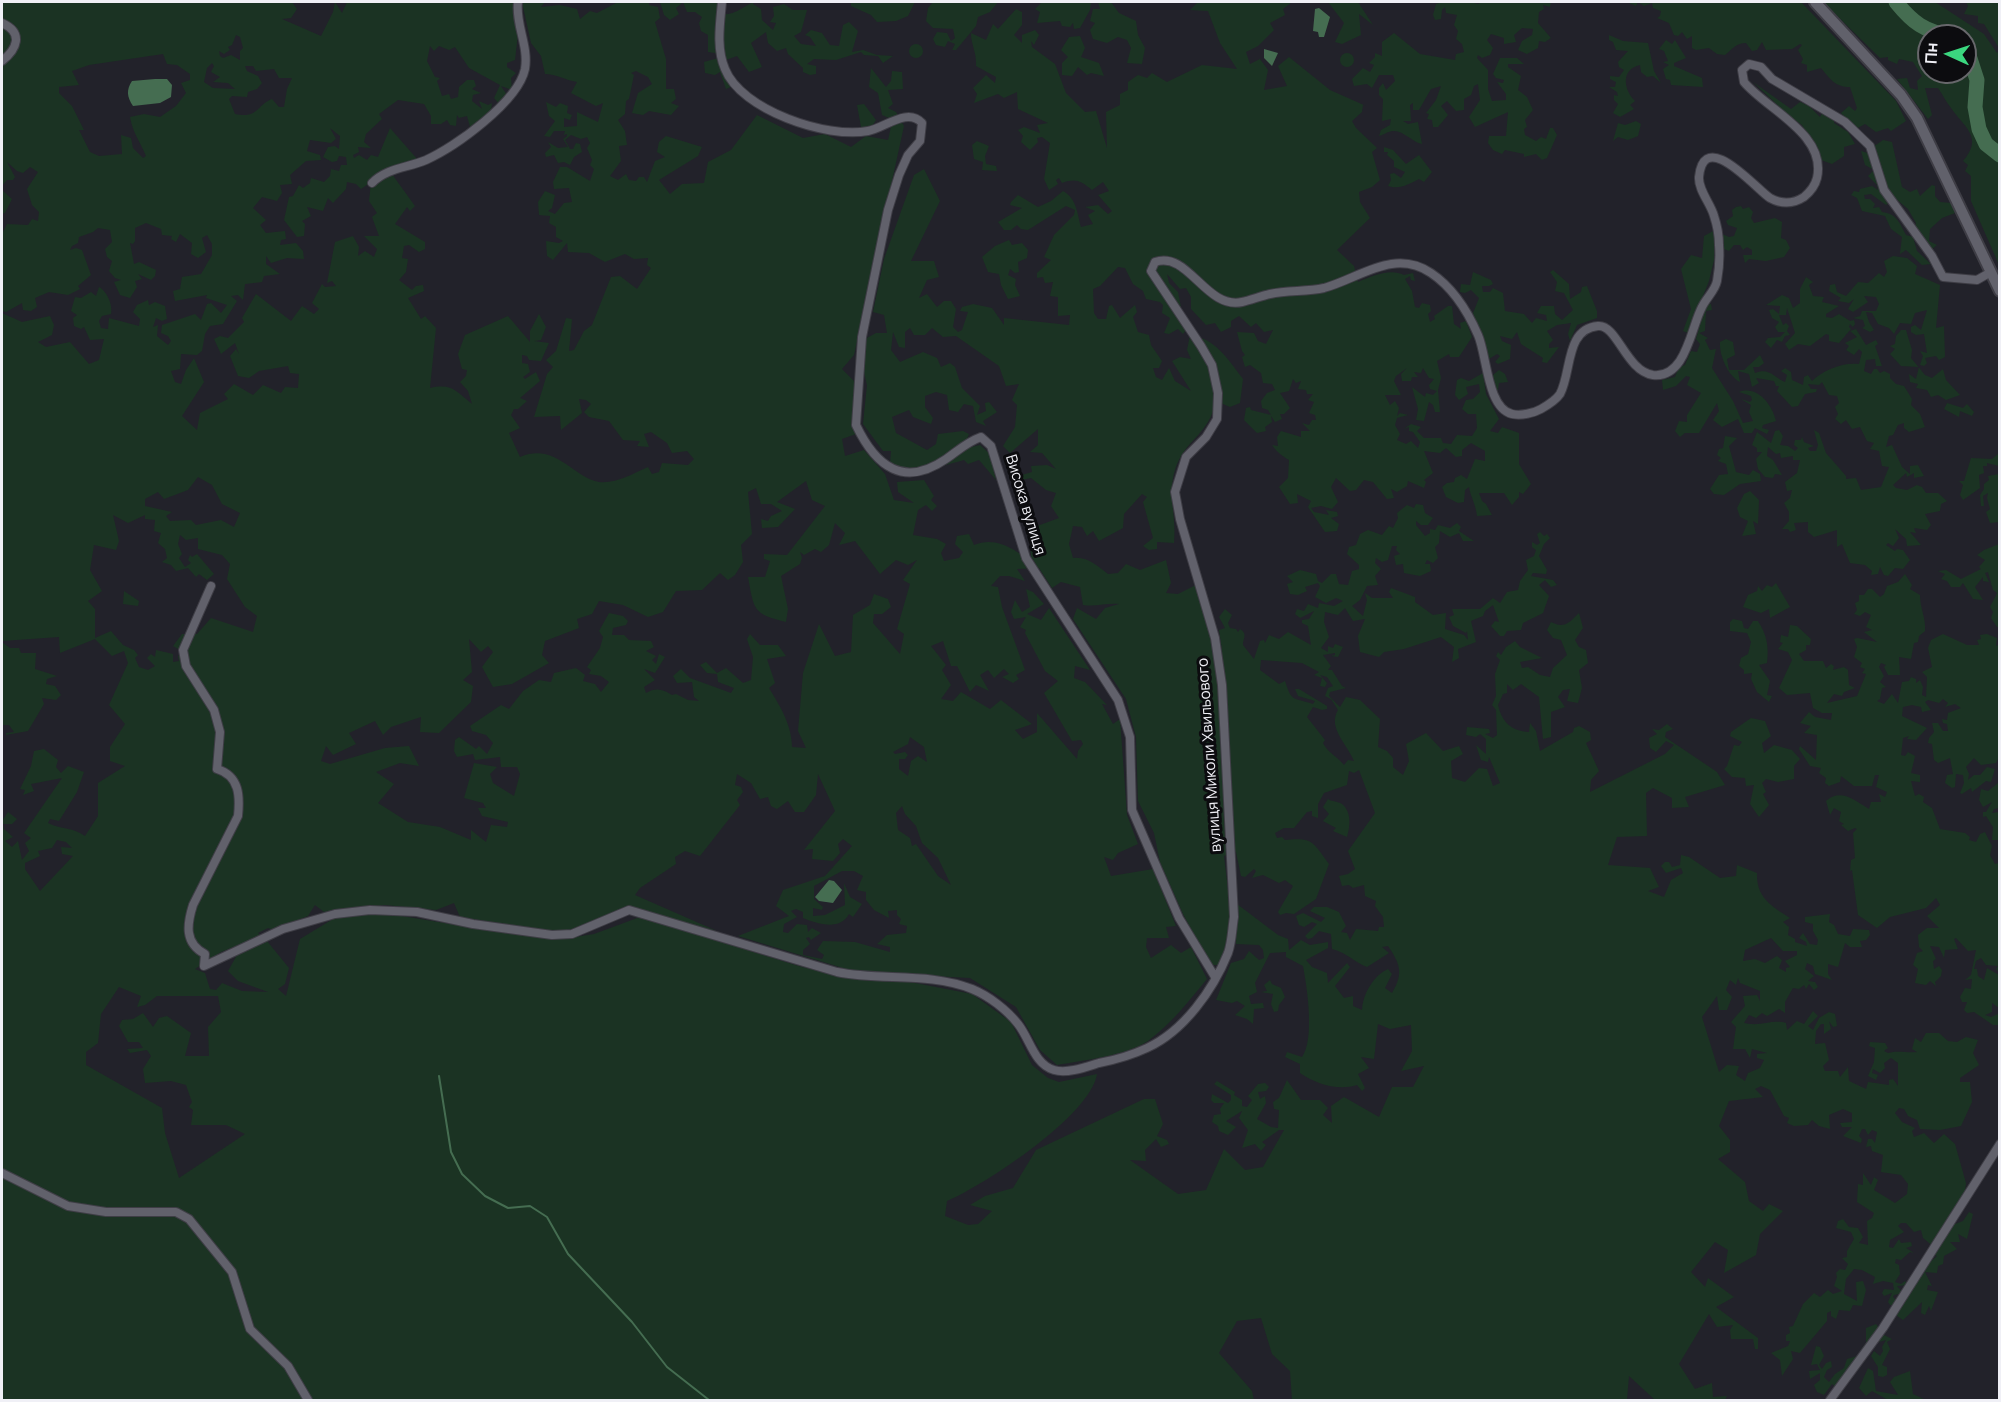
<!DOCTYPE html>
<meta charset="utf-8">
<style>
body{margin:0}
#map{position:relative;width:2001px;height:1402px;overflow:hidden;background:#22222a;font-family:Manrope,sans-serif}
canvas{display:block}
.frame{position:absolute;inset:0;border:3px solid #f0f0f6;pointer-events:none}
.north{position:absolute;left:1917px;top:24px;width:60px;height:60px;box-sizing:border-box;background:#0c0c0f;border:2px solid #67676b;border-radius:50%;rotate:273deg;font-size:16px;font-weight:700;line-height:24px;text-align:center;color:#f0f0f6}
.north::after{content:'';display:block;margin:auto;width:21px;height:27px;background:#3bd77f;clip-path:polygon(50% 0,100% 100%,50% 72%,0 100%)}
</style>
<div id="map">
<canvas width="2001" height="1402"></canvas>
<div class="frame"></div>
<div class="north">Пн</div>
</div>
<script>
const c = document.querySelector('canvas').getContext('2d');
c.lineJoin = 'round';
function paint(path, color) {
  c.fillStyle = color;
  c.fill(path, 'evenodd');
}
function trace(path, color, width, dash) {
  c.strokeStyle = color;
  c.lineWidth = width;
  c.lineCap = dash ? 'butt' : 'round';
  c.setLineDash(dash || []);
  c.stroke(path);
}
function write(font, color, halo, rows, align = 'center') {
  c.font = font + ' Manrope,sans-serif';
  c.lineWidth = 6;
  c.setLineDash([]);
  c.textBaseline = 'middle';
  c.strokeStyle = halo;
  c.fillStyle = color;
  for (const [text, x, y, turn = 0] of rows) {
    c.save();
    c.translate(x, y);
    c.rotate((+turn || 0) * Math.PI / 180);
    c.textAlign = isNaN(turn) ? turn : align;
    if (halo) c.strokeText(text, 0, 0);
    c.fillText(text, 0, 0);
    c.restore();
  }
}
paint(new Path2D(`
 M2 2H292L297 9 291 18 282 19 321 36 333 12 335 2 342 13 347 2H517L513 10 518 34 515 60 507 63V67L516 73 511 78 512 90 501 86 507 95 499 104 494 98 500 85 469 68 455 47 449 50 439 46 434 51 430 46 427 61 435 77 440 78 437 81 442 96 449 94 451 99 458 97 459 87 467 80H474L476 86 472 89 481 93 473 95 472 101 482 109 479 101 488 105 492 103 491 111 470 127 467 116 459 118 457 115 456 126 450 125 447 120 441 124H431V116L424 104 398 100 379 114 382 119 366 134 364 142 371 148 358 147 359 152 353 155 354 158 359 155 367 160 371 155 378 157 390 128 418 160 389 170 415 206 410 211 407 207 395 224 425 242V249L419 252 409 245 404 246 402 258 408 259 406 272 399 280 412 290 416 286 423 285 424 291 408 298 421 319 425 316 436 328 430 388C452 383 456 391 472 404L468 391 460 382 466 376 467 370 462 369 458 354 465 335 508 316 530 342V331L539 314 546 327 541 340 534 341 549 343 541 361 529 360 527 356 522 355V363L528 364 530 372 523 377 525 379 536 372 540 381 520 398 527 401 518 409H514L511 415 520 428 509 433 520 457C556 442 573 478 599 482 616 484 632 474 648 467L652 474 659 472 662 463 688 465 694 459 687 451 672 453 667 443 651 432 644 434 649 447 637 446 640 441 623 440 609 421 589 417 584 412 591 404 586 400 579 399 582 413 561 430 560 416 534 417 547 374 553 367 546 360 556 351 566 318 572 319 569 351 574 350 584 331 592 325 611 277 620 276 637 289 651 268 647 265 648 258 634 259 625 254 605 262 589 253 568 252 567 243 553 260 547 256 546 241 559 243 563 241 556 237V227L549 223 550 216 539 215 538 202 545 191 555 195 552 208 548 211 555 214 564 203 572 202 569 188 554 189 553 182 560 167H567L590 181 594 169 590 165 592 160 587 148 590 143 587 137 581 139 571 135 565 140 570 149H573L576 143 580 144 582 152 574 157 570 165 564 162 558 163 554 155 546 157 545 153 551 147 548 142 558 148 568 147 563 139 567 136V134L564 135 565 131H554L550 137 544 136 555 121 549 116 546 102 556 107 560 103 568 106 567 113 572 115 570 120 564 118V127L577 126V112L598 122 603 103 596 106 571 93 577 82C565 80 556 74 545 74L541 56 531 43 522 2H545L541 7 560 5 577 9 580 19 590 11 597 13 618 2H649V5L658 7 660 18 655 22 666 59V89H674L676 99 671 103 679 106 671 115 649 111 643 115 632 113 638 93 652 84 648 77 636 71 631 73 634 75 629 99 626 101 625 114 618 120 625 131 627 145 619 146 621 161 610 176 618 180 626 174 629 180 636 181 639 177H644L647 182 655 161 665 157 657 152 659 142 666 136 702 147 698 156 659 180 670 194 682 184 704 183 708 162 731 150 757 115 803 138 825 134 851 147 866 136 888 140 891 127 889 118 882 115 878 93 869 87 871 68 886 87 891 81 892 71 902 72 903 89 888 90 893 104 888 108 896 112 904 126 854 355 842 369 856 383 853 416 856 434 842 439 845 456 864 450 885 474 894 500 914 503 898 492 897 482 924 480 934 496 931 500 937 506 932 511 926 505 918 510 913 535 937 539 946 544 941 553 944 561 959 558 963 552 955 544 957 536 969 534 974 545C998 535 1018 552 1037 566L1031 556 1029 529 1059 518 1051 506 1056 493 1046 490 1031 478 1016 481 1015 477 1032 472 1031 466 1047 465 1056 469 1042 453 1030 452 1038 445V429L1010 453 1003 446 1015 427 1017 405 1012 400 1019 384 1006 386 999 366 956 336 943 337 932 328 925 335H914L910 328 905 332V348L899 347 893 332 891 350 900 362 923 352 937 358 941 367 950 363 955 367 962 388 980 406 977 415 986 411 985 403 989 402 997 412 983 421 986 426 976 422 973 406 964 404 958 412 949 410 947 395 936 392 925 396V407L933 418 931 424 913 417 909 410 892 417 896 433 927 450 936 444 938 434 963 431 969 434 963 449 980 445 990 454 996 480 979 460 968 464 964 460C939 467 915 475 890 464L891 451H883L863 424 867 385 863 368 865 339 876 333H887L884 315 873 312 884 259 914 175 924 169 940 201 911 261H934L939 277 927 280 919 298 927 294 937 307 944 301H951L956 309 953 327 958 332 962 330 968 312 960 311 962 307 973 304 992 308 1004 325V318L1069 325 1070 315 1058 316V297L1050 296 1053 282 1045 283 1043 277 1037 278V273L1051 260 1044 257 1054 235 1074 215 1075 210 1066 206 1028 230 1021 229 1017 225 1011 230H1004L998 222 1022 208 1010 205 1011 202 1018 195 1038 207 1051 201 1063 191C1077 199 1077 213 1081 227L1093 224 1088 215 1095 211 1085 207 1098 205 1108 214 1112 211 1098 195 1109 191 1103 182 1092 190C1081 181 1076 178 1062 183L1059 178 1056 180 1058 184 1049 190 1044 179 1050 143 1042 137 1037 138 1038 142 1030 150 1021 142 1023 136 1018 130 1024 127 1040 133 1037 125 1048 123 1018 109 1017 92 1004 98 998 94 974 103 977 94 973 88 986 75 995 83 996 77 976 66C977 53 971 45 971 33L986 40 993 24 998 29 1016 9 1022 12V25L1014 35 1022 43V35L1035 30 1039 35 1034 45 1031 41 1032 47 1055 64 1066 93 1085 112 1096 111 1107 148 1106 112 1120 105V94L1128 90V82L1138 75 1147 78 1152 73 1167 82 1202 65 1237 69 1220 43 1208 11 1190 10 1198 2H1292L1283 9 1285 15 1270 23 1274 30 1258 46 1246 52 1250 64 1260 59 1268 70 1264 90 1287 86 1278 66 1289 57 1330 90 1366 106 1363 105 1362 112 1352 121 1356 128 1377 148 1372 152 1380 180 1372 187 1359 192 1360 202 1370 218 1337 250 1354 266 1358 282C1372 276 1390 268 1404 275L1413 273 1415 281 1411 280 1410 276 1405 279 1412 291 1415 307 1419 308 1422 303 1430 305 1431 311 1428 314 1430 322 1435 319 1434 316 1448 306H1452L1454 324 1461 329 1460 323 1466 321 1472 337 1459 357H1450L1449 354 1437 361 1441 378 1438 390 1440 412H1435L1433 405 1429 402 1424 421 1416 420 1418 409 1412 387 1425 397 1426 393 1433 395 1437 391 1430 389 1429 385 1434 379 1429 378 1423 368 1421 373 1414 372 1418 377H1412L1411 381H1402L1401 374 1407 368 1396 376 1394 381 1401 395H1385L1390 405 1395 401 1399 408 1397 416 1400 413 1408 415 1397 418 1395 425 1400 434 1397 440 1406 444 1411 441 1418 448 1420 442 1413 432 1409 431V427L1404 429 1411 424 1421 427 1417 431 1424 438H1441L1443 443 1451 444 1457 435 1472 436 1477 428 1476 414H1468L1462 409 1466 400 1473 399 1480 392 1479 384 1466 387 1468 394 1459 400 1455 395 1457 380 1461 378 1469 381 1483 373 1486 394 1499 419 1490 431 1498 433 1502 427 1519 433V464L1531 484 1523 494 1519 492V497L1512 505 1504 493H1479L1482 501 1486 504 1492 515 1477 516C1476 505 1471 498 1469 487L1465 490 1464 502 1458 503 1446 497 1442 487 1447 483 1454 482 1455 478 1461 475 1467 479 1475 459 1485 461V451L1471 443 1462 450V456L1456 457 1446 448 1440 453 1424 451 1433 473 1424 480 1426 482 1424 488 1408 481 1407 486 1397 492 1391 489 1394 498 1387 499 1373 482 1364 480 1356 490 1350 491 1336 478 1331 487 1338 502 1332 509 1321 506 1311 508 1314 512 1329 515 1326 510 1337 512 1338 516 1331 518 1339 524 1337 531 1325 532 1308 507 1311 501 1297 494 1298 503 1290 504 1279 487 1288 478 1289 460C1283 457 1275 450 1272 445L1278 446 1277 437 1281 431 1301 437V431H1310L1302 423 1309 425 1312 420H1316L1315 415 1309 413 1314 402 1308 400 1313 394H1307L1306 390 1298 389 1301 381 1296 383 1293 379 1289 391 1280 393 1290 408 1284 414H1280L1282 419 1275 422 1271 416 1272 422 1265 427 1266 431 1257 433 1244 420 1246 408 1250 407 1251 410 1271 415 1268 410 1262 408 1261 401 1267 393 1275 390 1272 384 1263 383 1261 373 1250 365 1245 367 1242 357 1245 355 1242 351 1237 332 1254 333 1258 341 1266 344 1273 330 1264 332 1256 323 1251 327 1239 316 1231 321V327L1221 332 1215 323 1206 325 1191 309V297L1186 288 1180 289 1167 274 1169 283 1178 292 1182 312 1169 302 1186 330 1183 334 1178 329 1169 334 1164 333 1170 318 1162 313 1163 305 1160 302 1146 299 1143 291 1133 284 1125 268 1118 267 1100 286 1093 289 1094 313 1098 319H1106L1109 306 1112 305 1120 318 1135 305 1137 312 1133 317 1138 332 1149 335 1151 345 1162 361 1159 368H1153L1156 377 1162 380 1169 368 1175 381 1191 391 1172 361 1180 357 1191 359 1187 350 1190 335C1216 339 1227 358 1243 379L1240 403 1230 407 1216 401C1208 435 1189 437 1177 464 1166 491 1177 516 1174 543L1157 542V549L1149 550 1143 546 1153 538 1143 502 1147 497 1142 494 1124 514 1123 528 1099 541 1093 531 1087 536 1082 527 1073 526 1069 544 1073 558C1087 556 1098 566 1108 574L1118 573 1126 564 1140 570 1166 560 1171 583 1166 593 1178 594 1198 584 1215 646 1222 650 1219 630 1225 628 1219 617 1225 609 1232 615 1228 623 1230 628 1236 629 1238 632 1240 629C1248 634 1243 638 1243 645L1254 659 1260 641 1264 640 1265 643 1269 635 1279 639 1288 632 1311 645 1308 626 1302 623V620L1309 619 1314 611 1300 618 1295 614 1297 609 1304 611 1308 604 1318 608 1319 603 1334 606 1343 601 1336 598 1326 603 1315 597 1320 586 1318 583 1305 587 1307 591 1298 595 1290 594 1287 584 1293 582 1287 576 1300 570 1316 574 1318 581 1322 583 1331 574H1336L1339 584 1348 585 1352 571 1359 569V565L1347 554 1349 547 1356 545 1360 534 1368 530 1382 535 1389 526 1393 528 1398 518 1397 513 1407 505 1414 508 1416 504 1423 505 1425 513 1433 518 1428 525H1421L1416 521V525L1425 536 1430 533V529L1435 530 1438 525 1450 528 1457 523 1461 527 1459 531 1474 541H1463L1459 533 1450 537 1440 531 1439 543 1435 547 1438 558 1433 563 1427 560 1425 564H1430L1431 571 1420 576 1404 573 1403 564 1396 565 1394 556 1400 554 1396 550 1397 546H1392L1388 560 1382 562 1376 558 1375 563 1381 569 1375 576 1378 585 1367 586 1360 600 1352 606 1363 616 1367 600 1365 593 1372 598H1393L1389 592 1391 588 1415 597V602L1433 615 1446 613 1445 629 1464 635 1468 640 1467 631 1466 633 1453 626 1449 617 1454 615 1452 609H1480L1493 598 1500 603 1507 592 1518 590 1520 581 1528 570 1526 560 1534 556 1536 550 1532 547V542L1537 545 1540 543 1537 534 1540 532 1544 536 1547 534 1550 538 1544 544 1539 556 1547 570 1546 574 1533 573 1531 576 1553 580 1557 585 1551 587 1545 580 1539 585 1549 596 1543 613 1523 623 1521 630 1507 631 1504 636H1500L1491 626 1495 621 1499 622 1493 605 1485 611 1483 616 1471 621 1476 642 1458 649 1459 658 1452 662 1454 647 1441 637 1404 649 1384 652 1379 657 1360 652 1358 636 1365 619 1353 621 1345 608 1338 615 1325 612 1324 622 1329 637 1321 648 1328 652V646L1333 648 1335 644 1343 647 1338 657 1331 656 1335 655V653L1323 655 1331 666 1328 670H1332L1342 686 1346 688 1330 692 1329 696 1340 707 1346 697 1360 700 1380 719 1378 747 1387 751 1393 758V767L1403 775 1409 761 1406 744 1426 733 1443 751 1459 746 1463 754 1451 761 1452 778 1465 782 1479 768 1487 769 1493 786 1500 783 1489 757 1488 762 1481 760 1476 745 1486 754V739L1480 734 1476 737 1466 735 1467 727 1489 729 1490 733 1485 734 1493 738 1497 735 1496 710 1492 705 1496 696 1495 674 1500 660 1496 656 1498 652 1501 655 1506 647 1515 641 1520 647 1542 658 1520 662 1522 668 1528 667 1540 675 1550 677 1553 668 1567 655 1561 640 1553 638 1547 630 1551 622C1564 629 1569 623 1579 613L1583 628 1575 640 1579 647 1586 650 1588 663 1579 670 1582 688 1578 703 1567 701 1570 689 1563 690 1558 697 1565 707 1551 712V737L1543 739 1539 697 1521 684 1513 690 1507 684V678V693L1503 694 1498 705C1502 722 1511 731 1529 732L1530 723 1536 731 1540 751 1573 732 1574 728 1579 726 1590 732 1591 740 1586 743 1599 771 1591 780 1590 792 1665 754 1674 745 1666 741 1656 752 1650 748 1649 738 1657 734 1652 729 1659 730 1667 724 1673 729 1666 732 1665 737 1717 772 1725 785 1685 797 1689 807 1672 808V798L1653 788 1646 793 1647 836 1617 837 1608 865 1650 868 1659 887 1648 891 1664 897 1671 880 1683 873 1681 868 1666 873 1661 866 1665 862H1669L1672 867 1680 865 1681 855 1689 857 1720 878 1736 876 1737 865 1757 873C1756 897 1771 906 1790 918L1783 922 1789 927 1788 935 1795 939V942L1807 946 1806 942 1799 938 1803 933 1810 944 1817 945 1818 940 1813 931V924L1805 922V917L1830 914 1829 922 1834 925 1838 934 1850 936 1853 929 1869 930 1870 935 1866 940 1860 941 1862 947H1850L1845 943 1838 967 1828 964V974L1832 980 1815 974 1813 966 1807 963 1805 969 1814 976 1808 981 1815 982 1818 987 1814 990 1809 984 1806 989 1804 985 1799 989 1793 988 1785 1002V1013L1779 1009 1767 1016 1762 1013 1756 1018 1749 1015 1744 1023C1762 1027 1771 1019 1786 1023L1787 1030 1797 1021 1804 1024 1813 1011 1818 1016 1808 1026 1813 1030 1819 1018 1829 1012 1835 1014 1837 1026 1833 1027 1829 1021 1831 1029 1824 1034V1024H1821L1816 1031 1815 1044 1825 1043 1829 1060 1823 1066 1825 1071H1838L1840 1077 1848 1067 1849 1081 1866 1089 1868 1082 1889 1085V1080L1893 1079 1898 1086V1063L1891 1058 1884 1063 1885 1068 1880 1073 1873 1069 1872 1073 1878 1075 1876 1080 1868 1076 1874 1062 1875 1048 1869 1046 1870 1042 1885 1043 1888 1048 1884 1051 1888 1053C1898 1050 1906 1053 1917 1052L1912 1049 1915 1038 1921 1042 1926 1033H1939L1948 1041 1957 1042 1966 1037 1978 1040 1973 1053 1979 1065 1960 1078V1082H1970L1972 1102 1961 1126 1940 1130 1920 1129 1917 1120 1908 1116 1904 1109 1899 1108 1895 1113 1902 1122 1915 1128 1912 1131 1914 1137 1924 1133 1934 1143 1944 1134 1955 1144 1966 1183 1965 1191 1953 1211 1955 1224 1963 1221 1969 1212 1973 1214 1967 1239 1958 1234 1960 1242H1950L1957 1249 1944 1256 1943 1264 1938 1266 1937 1273 1925 1272 1932 1286 1928 1285 1927 1290 1938 1292 1931 1311 1929 1306 1925 1315 1921 1313 1922 1302 1903 1320 1896 1315 1926 1266 1937 1256 1932 1254 1934 1247 1923 1238 1921 1230 1914 1232 1906 1223H1901L1898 1226 1904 1232 1890 1240 1889 1247 1893 1248 1899 1239 1901 1243 1911 1242 1912 1246 1906 1248 1914 1253 1910 1252 1901 1260 1896 1259 1895 1263 1899 1265 1900 1274 1895 1282 1901 1284 1905 1281 1908 1285 1897 1286 1903 1293 1894 1295 1893 1297 1897 1301 1895 1305H1890L1888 1302 1892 1293 1884 1296 1882 1293 1884 1289 1894 1290 1893 1283 1883 1281 1873 1284 1875 1277 1862 1270 1854 1269 1846 1279 1844 1294 1857 1301 1856 1282 1863 1281 1866 1290 1862 1306 1853 1305 1850 1311 1839 1310 1836 1319 1831 1316V1311L1827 1313V1321L1800 1353 1791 1351 1793 1359 1782 1376 1780 1360 1771 1353 1788 1346 1790 1341H1786V1335L1790 1333 1789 1327 1793 1326 1803 1304 1814 1293 1820 1297 1828 1290 1833 1294 1842 1291 1834 1286 1837 1277 1836 1273 1840 1269 1845 1270 1848 1264 1842 1258 1847 1257V1251L1854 1239 1851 1232 1836 1228 1838 1221 1843 1219 1849 1227 1858 1228 1863 1237 1859 1243 1868 1245 1867 1221 1872 1218 1874 1213 1857 1202 1858 1184 1863 1185V1173L1871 1185 1874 1177 1878 1180 1874 1190 1895 1203 1907 1194 1908 1184 1901 1175 1881 1172 1883 1155 1872 1151 1871 1146 1866 1147 1868 1139H1872L1875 1143 1877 1132 1872 1130 1868 1135 1865 1129H1862L1859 1136 1862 1139 1861 1143 1843 1136 1852 1127H1842L1840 1123 1852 1122V1113L1843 1109 1829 1115 1830 1129 1819 1126 1812 1120 1808 1125 1794 1126 1787 1123 1789 1118 1784 1116 1770 1090 1761 1086 1755 1089 1763 1097 1729 1101 1719 1126 1730 1140V1152L1718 1159 1745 1182 1749 1201 1763 1211 1769 1204 1783 1211 1760 1234 1756 1255 1724 1273 1728 1250 1715 1242 1691 1272 1705 1287 1708 1278 1734 1297 1716 1307 1758 1338V1349H1755L1753 1339H1731L1730 1330 1733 1325 1717 1327 1709 1314 1679 1364 1695 1389 1712 1383 1713 1397 1727 1396 1725 1400H1655L1629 1376 1627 1400H1292L1290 1371 1272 1354 1261 1318 1237 1321 1219 1353 1252 1391 1254 1400H2V821L8 812 17 819 12 824H3L4 829 13 837 5 841 12 847 18 841 22 860 29 851 25 843 31 838 24 833 62 778 31 784 34 791 23 795 25 790 20 789 31 766 34 751 44 749 58 760 56 767 61 773 68 766 84 772 77 792 59 821 50 819 48 823C62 830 73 827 85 836L98 816V783L125 766 110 761V747L125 724 109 705 128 663 124 651 112 656 95 639 60 653 59 637 2 641V313L22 322 50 316 54 325 52 335 38 342 46 347 70 342 89 364 99 360 104 339 90 340 84 327 81 329 74 326 73 318 77 315 71 311 75 297 81 298 91 292 96 296 99 287C107 291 113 305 111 314L102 316 99 321 101 328 108 329 109 318 139 326 140 319 133 312 137 305 148 300 149 305 155 302 165 306 167 319 162 321 156 318 153 327 158 325 157 336 168 345 171 341 168 336 161 333 162 325 195 314 201 320 207 304 211 303 221 313 227 305 206 298 207 295 175 301 173 291 180 289 182 277 201 274 212 255V244L207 235 202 238 206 252 198 258 191 254 192 243 180 234 176 242 171 239 172 236 162 235 161 229 146 223 135 228V241L133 244 130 243 134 264 139 262 156 270 155 276 151 280 138 274 142 279 135 281 137 287 130 298 120 295 114 282 121 280 115 278 109 271 112 261 107 257 105 249 112 242 110 230 98 228 93 232 79 237 78 243 72 246 70 250 76 248 82 250 91 275 78 286 80 289 68 295 49 292 35 298 37 307 31 311 23 310 22 303 6 312 2 311V234L7 224 28 225 32 219 38 221 39 212 32 205 27 189 38 172 30 167 23 173 17 171 7 162 15 177 13 180H7L2 186ZM236 35 240 37 243 48 240 51V60L231 55 223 58 220 56 219 51 224 54 230 50 228 47 232 45ZM163 54 167 64 177 65 190 74V80L181 83 186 93 176 106 160 117 144 114 130 117C133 134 140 141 146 156L143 158 133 148 131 138 121 135 122 154 99 156 90 152 79 130H84L72 106 59 93V87L79 85 72 71 89 65ZM212 63 214 66 211 72 220 77 213 82 228 83 235 89 213 88 204 82 207 68ZM245 66H253L256 71 274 69 279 78H292L287 89 284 107H279L272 99C256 105 259 119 235 114L229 99 232 96 247 97 248 92 257 89 262 83 258 76 247 71ZM330 128 340 136 339 149 335 146 328 147 323 157 332 162 337 161 339 156 346 157 347 165H341L339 171 331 169 330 176 324 182 311 178 310 183 303 188 299 185 293 196 289 197 284 220 297 237 304 236 305 224 302 221 311 216 307 207 323 211 328 198 333 203 346 189 347 182 356 184 361 189 371 182 369 201 377 213 372 217 379 236H364L377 249 374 257 365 251 358 256 359 247 353 236 335 242 327 283 332 281 336 286 325 287 322 284 312 303 319 309 314 314 302 306 291 321 256 294 242 318 244 322 228 338 220 336 214 339 221 354 235 343 239 354 236 349 230 356 238 376 249 378 259 371 288 366 290 373 299 374 298 388 285 387 281 393 263 385 253 395 234 384 224 394 228 399 200 413 197 430 182 416 204 382 194 358 186 370 181 384 175 382 171 371 180 369 181 354 197 355 202 351 205 334 210 326 223 324 237 301 231 296 238 295 243 300 245 284 262 282 264 276 280 274 266 264V256L271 263 287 258 304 259 303 251 296 243 280 245 281 240 286 239 285 231 266 233 260 225 266 220 253 208 262 197 277 201 282 193 280 185 292 184 290 175 306 161 321 160 320 155 307 151 310 140 331 143 336 139ZM198 477 212 485 222 504 240 513 234 527 221 520 196 525 191 520 170 521 166 516 172 512 145 506V499L158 492 164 499 188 490ZM806 481 812 500 825 506 787 555 764 554V559L770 561 765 577H748C754 610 753 614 786 622L788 609 781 576 800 564 802 558 800 552 804 555 815 549 821 552 829 545 835 523 845 533 839 545 855 541 880 574 896 560 908 565 917 560 903 580 910 584 897 629 904 634 900 654 873 623 874 614H882L891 607 888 599 874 594 870 605 853 615 851 652 835 656 819 624 803 673 798 731 806 748 792 747C792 725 780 706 769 688L775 683 767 659 786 656 778 645H760L750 634 747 639 753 657 751 680 743 683 726 668 717 673 706 662 700 665 707 673 717 674 718 682 734 688 731 693 690 678 681 669 673 676 677 683 692 682 694 697 699 701 688 700 676 694 672 695C663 689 656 687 646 693L644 687 655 680 644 669 655 673 665 657 659 654 656 664 652 660 656 656 646 651 654 647 651 641 629 640 624 635H612L613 628 626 625 628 621 623 616 609 613 599 631 603 637 600 648 587 667 591 670 589 674 601 676 609 682 601 692 595 684 583 681 585 675 576 668 554 673 551 682 539 680 523 691 509 709 501 705 470 726 472 731 486 735 493 743 487 754 479 746 476 749 459 737 455 740 454 751 457 757 473 754 475 760 500 757 501 767H517L520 774 514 796 493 783 490 774 497 767 474 763 464 798 483 803 486 808H478L482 816 508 822 507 827 491 825 486 842 471 830V840L440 827 408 822 378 803 394 784 376 772 400 763 419 766 409 746 385 748 330 764 321 761 326 746 333 755 356 744 349 733 375 721 383 735 391 727 421 717 420 732 439 733 471 702 473 686 463 680 472 672 469 639 481 652 488 646 493 652 482 667 493 687 512 684 549 663 542 655 545 641 579 628 577 619 592 614 599 601 623 605 648 617 663 612 676 591 702 590 720 573 728 580 735 575 743 562 741 545 752 534 748 492 756 488 761 504H771L782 511 771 516 768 521 761 519 762 528 778 527 795 509 777 502ZM113 515 128 523 145 515V519L155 520 154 531 161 533 158 543 165 549 167 558 162 562 171 565 176 571 188 568 196 577 199 574 207 580 214 574 197 554 192 557 190 555 188 560 191 563 185 567 179 558 182 554 178 544 180 535 186 540 198 538V549L222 555 230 564 227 579 245 607 257 616 253 632 211 618 197 634H182L173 646 183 652 178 656 179 661 173 662V654L156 650 155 657 151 654 147 658 155 666 148 670 139 667 135 658 138 655 134 650 123 645 111 631 95 638V609L88 601 102 591 90 570 94 545 116 550 119 541ZM1039 568 1052 588 1061 582 1080 587 1083 605C1096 607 1106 603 1119 604L1105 608 1096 619 1077 608 1073 619 1126 699 1136 737 1138 801 1154 833 1160 862 1183 914 1211 965H1218C1236 930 1228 893 1224 856L1236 852 1241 876 1245 877 1254 869 1256 871 1252 878 1263 875 1279 883 1285 880 1293 886 1278 912 1280 915 1286 913 1294 914 1316 899 1329 864C1313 842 1313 837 1285 840L1282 837 1277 838 1275 833 1284 828H1294L1307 812 1312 811V816L1318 818V804L1324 793 1347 785 1349 771 1354 773 1359 770 1375 813 1348 851 1355 869 1348 874 1339 876 1342 886 1349 885 1353 888 1364 885 1365 896 1376 901 1375 906 1383 917 1384 927H1379L1378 931 1356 929 1350 940 1347 933 1341 932 1346 926 1339 912 1327 907H1314L1310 911 1325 918 1321 922 1303 913 1296 916 1299 925 1304 927 1312 922 1317 924 1305 936 1308 939 1312 938 1319 931 1331 934 1332 949C1346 952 1354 962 1367 967L1389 953 1382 947 1388 946C1400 964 1404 973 1392 993L1385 988 1392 974 1388 969C1373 976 1363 994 1362 1010L1353 1006V996L1344 998 1335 986 1350 967 1347 963 1328 983 1327 973 1312 967 1306 960 1328 948V942L1310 945 1301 940 1289 950 1288 939 1278 935 1237 904 1236 944 1259 945 1263 950 1264 958 1259 960 1249 951 1244 959 1231 963 1216 1000 1232 1003 1237 1001 1245 1006 1235 1015 1247 1019 1253 1024 1254 1009 1264 1008 1263 1003 1251 1004 1249 996 1257 992 1255 983 1270 953 1286 952V957L1303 966C1307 987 1315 1039 1302 1057L1287 1052 1285 1057 1300 1064V1073C1316 1084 1338 1091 1357 1085L1362 1091 1365 1088 1358 1074 1369 1068 1361 1057 1374 1059 1378 1024 1390 1029 1411 1025 1412 1051 1401 1071 1424 1066 1413 1087H1392L1379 1117 1344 1097 1331 1106 1332 1123 1323 1115 1328 1108 1320 1100H1301L1287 1080 1279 1098 1273 1102 1274 1109 1279 1110 1278 1128 1271 1127 1257 1119 1266 1103 1265 1096 1260 1099 1258 1092 1266 1091 1269 1087 1265 1083 1258 1084 1248 1096 1252 1100 1247 1107 1242 1106V1100L1234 1095 1235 1092 1217 1081 1214 1084 1231 1095V1100L1228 1103 1212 1094 1211 1100 1214 1103H1224L1220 1109 1221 1114 1214 1115 1212 1122 1218 1126 1219 1131 1228 1135 1236 1127 1226 1121 1242 1111 1239 1118 1248 1130 1242 1148 1255 1144 1261 1151 1266 1145 1262 1142 1279 1130H1284L1263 1167 1245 1170 1224 1149 1206 1190 1178 1194 1130 1160 1146 1161 1145 1150 1156 1139 1161 1147 1169 1144 1167 1140 1157 1136 1163 1124 1155 1099H1144L1036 1150 1013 1188 985 1196 970 1205 992 1211 978 1224 968 1225 945 1216 947 1201C985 1185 1091 1115 1097 1074L1059 1082 1048 1078 1032 1065 1011 1022 972 994 910 982 860 980 802 967 640 917 594 934 563 939 512 934 371 911 338 916 300 939 286 996 278 989 285 984 289 968 267 941 237 955 228 971 238 981 268 992 242 991 222 983 216 990 210 989 205 973 195 969 221 952 261 936 258 933 268 928 274 930 308 916 315 905 324 912 385 905 436 910 454 903 460 917 572 934 624 907 717 931 635 895 640 888 676 864 675 857 685 851 700 856 740 805 737 800 743 792 741 787 735 785 737 774 751 783 760 799 768 797 771 806 777 809 788 801 795 812H804L816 795 818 774 835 811 804 850 813 849 812 859 833 861 840 853 838 844 843 839 852 846 825 876 783 890 776 906 789 916 738 936 856 972 970 978 1016 1007 1040 1050 1057 1065C1084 1060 1125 1056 1148 1041 1171 1024 1189 1001 1207 979L1191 947 1181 953 1171 945 1151 958 1146 947 1147 938H1169L1166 927 1176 926 1153 869 1111 876 1104 857 1113 860 1118 853 1138 844 1127 815 1120 719 1113 724 1102 704 1107 705 1085 682 1074 678 1075 666 1090 670 1049 608 1041 620 1027 614 1044 604 1033 592 1026 589 1030 607 1022 612 1015 600 1011 612 1014 619 1026 617 1020 627 1026 630 1025 633 1045 671 1058 681 1044 693 1072 741 1081 740 1083 744 1078 751 1077 759 1037 713V732L1023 739 1015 730 1032 724 1001 700 990 709 961 692 953 701 941 699 951 685 942 670 946 665 931 646 943 641 951 666H957L970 692 976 685 989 691 980 675 988 670 994 678 1004 669 1009 674 1002 677 1013 683 1019 679 1016 675 1025 670 1002 607 998 587 991 586 1000 576H1009L1025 581 1017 569ZM1261 660 1302 663 1319 672 1314 675 1322 678 1320 686 1325 687 1327 683 1320 675 1327 677 1333 686 1328 688 1325 696 1331 699 1338 710C1327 728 1348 745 1354 761L1348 760 1344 765C1337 756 1328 753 1323 743L1325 740 1307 717 1313 707 1322 710 1327 709V706L1299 689H1295L1298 696 1315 701 1313 704C1293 697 1292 703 1285 681L1279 684 1260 670ZM910 737 924 747 927 762 918 756 911 761 908 776 899 769V759H905L908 755 905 752 895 754 893 752 908 744ZM902 806 905 814 916 826 922 843 938 858 951 885 938 876 916 844 912 846 910 838 898 830 896 813ZM57 840 66 842 72 848 61 847 62 854 73 856 40 891 25 869V863L40 856 38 851 52 848ZM842 871H854L863 876 857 890 866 892V900L874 910 889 918 888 911 897 910V915L901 919 899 924 907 926 906 933 887 935 877 944 890 947V952L855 942 823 941 817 950 824 955 822 959 803 955V950L810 944 806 938 809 937 811 940 821 933 812 928 808 932 807 925 797 924 788 933 783 932 784 924 797 917 791 911 796 909 803 912V918C818 924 840 931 849 914L853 917 862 904 850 897 844 883 845 905 825 915 813 916V908L822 910 823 907 814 899V886ZM1771 938 1783 951H1797V955L1785 961 1790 967 1786 968V972L1779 968 1782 960 1777 956 1765 963 1755 959 1743 961 1745 950ZM1738 978 1740 983 1760 991V1001L1757 995 1743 996 1745 1006 1731 1022 1736 1027 1733 1049H1745L1750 1058 1752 1049 1767 1053 1757 1054V1058L1764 1060 1760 1068 1748 1073 1745 1081 1736 1075 1739 1066 1727 1065 1719 1072 1702 1017 1717 996 1719 1010H1727L1732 997 1726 990 1730 980 1736 985ZM119 987 141 996 137 1007 145 1005 157 996H218L221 1012 208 1027 209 1056H185L191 1033 167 1016 159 1018 153 1027 143 1013 133 1019 122 1020 119 1026 128 1042H139L143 1048 127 1049 130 1053 147 1050 151 1056 143 1069 145 1083 171 1081 186 1085 192 1102 189 1107 193 1110 191 1125H226L245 1134 179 1178 165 1133 162 1108 86 1065V1052L98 1043 101 1014Z
 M660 2H720V14C735 16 742 7 754 2L753 4 761 9 762 20 773 30 776 23 770 22 774 16 773 7 784 4 793 10H807L801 32 794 36 801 44 816 46 810 37 805 35 811 30 822 33 830 45 839 46 843 25 849 22 858 31 852 52 863 50 877 55 893 56 883 63 878 56 864 55 861 52 836 60 814 59 807 64 816 66V74L810 75 803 72V68L788 54 786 48 777 51 768 43 766 32 751 43 762 67 749 72 737 56 723 61 733 86 726 89 720 72 715 75 705 73 704 62 718 58 715 53 708 52V35L701 31 699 23 702 17 695 12H687L683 2 676 8 679 14 670 20 664 15Z
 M851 2H915L908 16 896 21 877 22 871 15 851 6Z
 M933 2H998L990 12 978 17 976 26 956 50H952L955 44 948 41 945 47 936 45 933 39 937 32 947 33 951 41 955 38 953 29 933 28 926 21 928 8Z
 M1042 2H1091L1090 10 1080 28 1074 29 1073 23 1070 27 1062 26 1060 21 1037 23 1040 12 1035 9Z
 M1098 2H1111L1119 13 1136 21 1138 35 1145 48 1142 64 1127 63 1131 48 1127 40 1118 37 1107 43 1093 39 1090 30 1095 23 1090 21 1093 9H1100Z
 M1328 2H1358L1373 25 1359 14 1361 35 1342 44 1335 42 1344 23Z
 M1442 2H1471L1478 4 1481 2H1551L1550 7 1543 5 1544 9 1539 12 1538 23 1551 38 1545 42 1539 41 1538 48 1527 54 1518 50 1522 41 1532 35 1533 29 1522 28 1514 35 1516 42 1504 44V38L1491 34 1487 40 1493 48 1490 55 1482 58 1478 55 1477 58 1488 70V89L1492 101 1506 100V94L1497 82 1503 83 1504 80 1496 78 1493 74 1500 58H1517L1524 64H1508V67L1521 76 1518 90 1527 97 1533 110 1525 120 1527 127 1524 129 1525 135 1536 141 1541 137 1546 139 1550 128H1553L1557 135 1547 158 1542 160 1536 154 1524 157V154L1505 150 1502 154 1493 150 1488 143 1489 136H1506L1508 112 1475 127 1469 117 1480 100 1478 84 1474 86 1471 95 1464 99V110L1456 111 1447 101 1441 106 1448 115 1438 127H1433L1432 120 1427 119 1429 114 1426 113 1436 100 1441 86 1431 89 1419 110H1413V103L1410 105 1411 121H1403L1408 124 1418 122 1422 144C1412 142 1403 130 1393 131 1388 131 1384 135 1379 136L1381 130 1390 125 1391 119 1382 121 1383 99 1379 95V88L1383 83 1386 90 1395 81 1393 75H1379L1372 88 1367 84 1354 86 1352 79 1363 68 1370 72 1374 65 1369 63 1375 57V53L1382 56V42L1394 33 1420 54 1455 60 1456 54 1464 52 1462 44 1456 39 1458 31 1454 25 1457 15 1446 13 1445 7 1442 10 1441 19 1435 20 1433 15 1436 4Z
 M1627 2H1801L1896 101 1906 121 1891 131 1888 128 1876 132 1865 124 1856 129 1841 113 1849 106 1855 111 1857 108 1850 87C1835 87 1830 79 1821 68L1807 72V65L1801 63 1803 59 1798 50 1802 45 1800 44 1792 49 1766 50 1762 42 1757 50 1752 51 1746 43C1735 43 1732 50 1725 55L1717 54 1709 48 1696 50 1692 48V36L1687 39 1682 32 1678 36 1674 35 1669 23 1657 18 1660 16 1661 11 1653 8 1652 3 1644 6 1638 2 1636 6Z
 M1823 2H1935L1984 34 1997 53 1999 49V265L1971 201V176L1965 171 1968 165 1963 161C1984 137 1964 127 1951 108 1946 102 1943 95 1938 88H1925L1932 115 1928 119 1897 79 1907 78 1910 88 1918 90 1917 81 1922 76 1913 62 1899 59 1897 64 1888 60V57L1880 58ZM1929 36H1965V72H1929Z
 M1966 2H1999V48L1984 24 1978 23V16L1964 14 1968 6Z
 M1609 35 1623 41 1648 43 1654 71 1661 83 1653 76 1647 77 1641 72 1640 65C1621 69 1623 89 1635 101L1630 105 1634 109 1620 117 1613 113 1618 104 1614 100V95L1618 96 1617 92 1609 87H1615L1616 82 1610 79V76L1619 77 1624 70 1619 67 1618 62 1628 51 1616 50 1613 42 1609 40Z
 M1080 36 1085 48 1081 57 1099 63 1104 76 1091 73 1087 75 1078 67 1072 76 1062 75V63L1068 57 1061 50 1069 37Z
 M1666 40 1672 44 1675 40 1686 58 1674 63V66L1702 78 1703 87 1671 85 1670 80 1666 79 1663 69 1669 65 1663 62 1668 61 1664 51 1659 49Z
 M909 51a7 7 0 1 1 14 0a7 7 0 1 1-14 0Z
 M1340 60a7 7 0 1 1 14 0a7 7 0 1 1-14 0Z
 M1753 82 1791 109 1800 102 1809 106 1820 117 1823 111 1834 119V123L1848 132 1855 144 1844 147V156L1832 164 1821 160 1802 125 1788 115Z
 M864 104 876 120 871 128 861 127 857 105Z
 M1636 121 1641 124 1638 136 1628 140 1618 137 1613 141 1618 123 1625 125Z
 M1883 140 1892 142 1902 187 1910 192 1917 189 1920 196 1932 185 1935 186V196L1940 202 1951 203 1955 213 1942 218 1930 229 1929 241 1937 245 1931 250C1925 243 1919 235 1915 228L1916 223 1908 209 1895 198 1886 205 1871 194 1864 195 1865 199H1870L1875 204 1873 208 1879 207 1882 212C1897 214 1899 222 1906 235L1913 237 1917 251 1931 264 1922 265 1906 250 1900 254 1902 237 1891 229 1885 216 1862 211 1857 198 1851 195 1854 191 1859 192 1860 189 1872 186 1878 190 1877 185 1868 176 1874 170 1865 165 1861 151 1871 154 1872 144 1876 145Z
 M977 141 989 146 985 156 986 164 996 166 997 171 982 170 983 162 974 159 972 145Z
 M1384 147 1393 150 1406 164 1419 155 1432 172 1424 182 1419 179C1409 184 1400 190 1388 186L1391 180 1390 174 1394 173 1401 178 1405 172 1394 167V161L1387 155 1388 152H1384Z
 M2 190 12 199 5 213 2 214Z
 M1741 206 1743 209 1749 207 1753 212 1751 218 1754 223 1775 218 1782 222 1781 238 1786 240 1790 248 1784 257 1766 261 1749 259 1745 263 1743 255H1752V250L1747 247 1743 250 1740 245H1734L1729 251 1724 249 1722 234 1729 237 1734 236 1737 228 1728 225 1726 221 1733 216 1732 210 1736 207Z
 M1715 230 1714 260 1709 281 1688 333 1683 331 1691 309 1681 269 1691 255 1702 258 1704 236Z
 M1009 240 1012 245 1022 243 1028 250 1027 258 1018 262 1019 272 1015 273 1010 269 1008 275 1016 279 1015 285 1020 296 1008 299 1001 285 999 274 988 272 982 257 995 246Z
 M1893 256 1907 258 1917 266 1915 274 1940 285 1936 328 1944 326 1945 357 1939 360 1936 356 1925 358 1927 363 1924 366 1920 365 1923 356 1920 351 1927 353 1924 334 1916 335 1911 332V327L1915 325 1921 330 1927 310 1915 313 1911 324 1900 323 1894 334 1889 328 1878 324 1872 313 1866 312 1869 322 1874 330 1870 332 1862 328 1865 326 1863 320 1853 318 1860 316 1862 311H1876L1879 304 1876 297 1864 296 1868 302 1853 312 1848 309 1854 299 1849 303 1838 301 1841 298 1829 291 1830 285 1835 284 1837 292 1846 296 1858 282 1868 283 1879 273 1884 277 1887 272 1884 261Z
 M1553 270 1569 284 1570 299 1581 292 1582 287 1587 286 1597 311V318L1577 325 1570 341 1568 334 1571 323 1557 325 1547 331 1553 340 1549 344V348L1559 347 1547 363 1542 362 1543 358 1521 344 1517 332 1512 339 1500 336 1502 341 1511 345 1510 359 1498 364 1495 362 1500 356 1497 354 1489 359 1473 313 1479 298 1471 290 1465 293 1460 292 1461 284 1470 285 1473 272 1491 280 1493 284 1489 286H1482L1483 292H1490L1493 288 1503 293 1505 311 1524 314 1532 323 1536 318 1547 321 1546 315 1537 313 1541 306H1554L1555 314 1562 320 1573 310 1564 293 1555 291 1557 282 1550 272Z
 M1806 277 1813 282 1809 285 1813 296 1824 297 1822 302 1839 306 1826 314V317L1832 318 1839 314 1850 321 1854 320 1855 324 1853 327 1850 324 1849 327 1851 329 1839 343 1829 341V335L1826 334 1810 346 1798 344 1789 350 1785 344 1795 333 1787 308 1786 315H1779L1783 325 1786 323 1789 326 1787 331 1790 335 1785 336 1782 342 1777 340 1771 348 1765 342 1768 338 1780 337 1785 332H1778L1775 327 1779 322 1772 318 1769 310 1773 309 1779 314 1780 306 1766 305 1782 295 1789 298 1793 308 1800 303V289Z
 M1711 304 1712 310 1706 311 1705 331 1699 333 1708 338 1705 340 1710 350 1716 349 1712 368 1733 401 1743 423 1753 421 1749 412 1751 405 1741 399 1750 402 1752 400 1751 396 1739 392C1757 385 1772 404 1776 421L1763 425 1762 428 1769 430 1767 434 1755 428 1752 433H1744L1738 419 1722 427 1713 420 1719 411 1717 403 1699 433H1685L1680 437 1675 431 1679 421 1687 422V415L1701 393 1687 385 1690 377 1686 376 1676 386 1663 390 1662 380 1675 377 1679 367 1685 365 1691 351 1697 352 1700 344 1696 339 1706 305Z
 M1856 329 1866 345 1876 340 1878 344 1875 346 1882 366H1876L1875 359 1866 360 1864 371 1871 374 1874 369H1877L1880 373 1884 371 1890 374V378L1896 384 1904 386 1912 399 1911 405 1920 414 1925 427 1909 432 1904 428V423L1898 425 1893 435 1889 436 1886 447 1892 445 1902 467 1910 474V466L1918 465 1924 476 1914 478V473L1907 477 1906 473 1893 485 1896 488 1907 490 1917 485 1922 487 1926 493H1938L1947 501 1941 504 1940 511 1925 514 1931 525 1927 530 1914 528 1916 533 1910 532 1921 545 1907 546 1906 539 1895 529 1899 538 1893 546 1888 543 1886 545 1895 551 1897 549 1903 550 1910 560 1903 569 1895 568 1888 576 1884 575 1880 567 1878 574 1871 575 1872 571 1865 565 1850 563 1842 544 1837 547V530L1814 537 1808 532V522L1794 523 1796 530 1790 532 1788 529H1782L1789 521V512L1784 503 1790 498 1792 490 1787 491 1785 482 1797 473 1800 460H1793V456L1781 458 1780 453 1776 454 1768 447 1767 456 1773 460 1782 475 1775 474 1773 478 1765 477 1758 469 1756 459 1762 452H1757V448L1752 445 1757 432 1771 443 1775 431 1779 430 1783 436 1780 445 1788 446 1795 451 1798 448 1794 445 1795 440H1801L1802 437 1804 442 1814 446 1808 448 1810 451H1816L1818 445 1814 430 1819 433 1826 453 1846 476V479L1856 478 1861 490 1881 487 1889 467 1882 466 1879 451 1870 449 1874 443 1867 441 1860 427 1852 429 1846 420 1841 424 1835 419 1838 414 1835 407 1839 403 1837 396 1829 395 1822 382 1819 385 1808 384 1811 389H1817L1816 392 1805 394 1798 406 1792 407 1777 391 1779 386H1776L1774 381 1756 378 1759 383 1752 387 1749 374 1738 371 1740 382C1728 376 1719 355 1720 342L1726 339 1733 342 1735 355 1727 359 1729 370H1744L1760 355 1764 363 1759 367H1753L1755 373C1769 367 1775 378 1785 382L1787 375 1781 371 1785 368 1791 372 1792 380 1803 385 1804 377 1808 375 1812 381C1823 370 1843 362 1859 364L1862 352 1859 349 1854 355 1846 350 1849 346 1845 343 1857 337 1850 331Z
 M1901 330H1906L1912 350 1911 358 1925 375 1932 378 1943 369 1946 380 1960 395 1946 400 1938 395 1931 397 1927 390 1916 388 1918 384 1910 382 1909 374 1916 379 1919 367 1901 366 1890 354 1895 349 1890 346 1895 344 1896 336Z
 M1499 370 1505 374 1508 382 1499 383 1498 390H1495L1493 375Z
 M1947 403 1963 408 1967 404 1974 412 1972 416 1960 411 1959 417 1944 409Z
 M1725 436 1737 438 1729 446 1736 472 1749 475 1753 470 1760 474 1761 481 1740 484 1724 495 1714 494 1710 489 1719 475 1728 474 1726 464 1718 461 1721 458 1717 455 1719 449 1723 448Z
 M1999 453V466L1987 463V466H1983L1984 473 1979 475 1980 488 1963 500 1960 495 1963 485 1959 481H1964L1971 458 1992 459Z
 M1999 474V522L1990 523 1986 512 1990 509 1987 498 1988 493 1983 496 1984 506H1981L1980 495 1984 489V484L1989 480 1988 476Z
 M1750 491 1759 500 1758 524 1753 521 1756 534 1742 536 1748 521 1740 517 1737 508 1744 494Z
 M1999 544 2000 627H1997L1991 618 1993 612 1990 607 1997 593 1993 590 1988 572 1985 573 1989 582 1983 581V577L1975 587 1983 600 1973 599 1963 583 1960 587H1951L1947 581 1941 579 1945 574 1938 571 1946 570 1961 579 1981 569 1979 567 1985 560 1977 555 1984 550Z
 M1905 574 1912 585 1910 589 1920 595C1920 609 1926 617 1925 631L1919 636 1918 642 1914 643 1911 659 1899 657 1900 675H1888L1884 667 1886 665 1881 663 1879 667 1884 676 1880 682 1886 687 1882 688 1880 699 1877 701 1884 704 1892 694 1898 703 1902 682 1909 681 1911 677 1916 679V683L1920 680 1923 687 1922 695 1926 697 1927 677 1922 672 1932 667 1928 648 1931 640 1943 634 1967 645H1979L1977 640 1981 639 1980 635 1987 634 1997 638 1996 646 1999 644V757L1996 763 1981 765 1974 758 1966 767 1969 774 1968 780 1974 775H1980L1987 767 1995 769 1991 782 1986 781 1972 792 1971 788 1962 794 1960 793 1964 783 1963 775 1956 774 1955 787 1952 788 1945 783 1947 775 1953 774 1950 758 1938 763 1934 760 1932 744 1928 743 1929 738 1934 732 1932 723H1938L1943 731H1948L1947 724 1943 723 1942 719 1947 720 1948 713 1961 708 1955 704 1945 707 1948 703 1943 699 1939 703 1928 700 1925 702 1931 710 1922 712 1921 707 1912 705 1903 707 1902 716 1927 728 1916 740 1907 739 1909 736 1903 738 1901 755 1905 756 1908 752 1915 756 1911 773 1920 775V782L1911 781 1915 796 1919 794 1924 797 1923 802 1932 808 1940 829 1965 833 1970 837 1969 840 1976 842 1980 834 1985 832 1992 846 1990 855 1995 864 1999 863V972L1996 969 1998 966 1986 965 1981 958 1976 961 1974 969H1977L1978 976 1984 980 1987 968 1999 975V1008L1992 1003V1012L1985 1015 1991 1017 1998 1014 1999 1025H1993L1974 1012 1967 1013 1964 1010 1967 1002H1962L1960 997 1965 988 1971 989 1972 979 1965 980 1971 975 1976 950 1968 951 1956 938 1954 939 1958 949 1945 950 1944 958 1939 947 1930 946 1936 959 1933 961 1934 969 1939 966 1942 970 1941 976 1935 982 1936 986 1930 981 1926 985 1915 983 1918 969 1913 965 1917 953 1923 951 1919 947 1918 935 1927 928H1939L1927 916 1940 905 1936 898 1926 908 1890 917 1877 928 1858 915 1852 870 1850 871 1851 860 1855 858 1853 833 1857 829 1855 828 1848 831 1841 825 1844 824 1839 821 1841 812 1834 808 1830 815 1826 801C1841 788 1854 800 1869 809L1871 802H1881L1879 794 1885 797 1887 792 1876 787 1879 775H1875L1872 786H1854L1841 776 1840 782 1829 786 1825 783 1826 778 1819 773 1821 768 1810 766 1799 749 1800 746 1816 760 1817 735 1804 733 1811 726 1800 723 1809 712 1815 717 1831 720 1832 713H1822L1813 708 1810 693 1787 695 1779 688 1792 660 1788 652 1778 649 1783 643 1780 642 1781 635 1788 637 1790 625 1797 626 1811 639 1810 645H1806V650L1799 654 1804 661H1823L1826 668 1831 664 1834 666 1833 670 1844 667 1848 670 1849 685 1855 688 1844 692 1842 696 1834 694 1827 703 1857 696 1866 674 1862 673 1865 669 1860 667 1862 663 1854 657 1857 647 1854 639 1857 638 1877 642 1864 632 1872 630 1866 627 1871 615 1865 612 1860 616 1854 614 1857 610 1855 603 1859 601V595H1864L1868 589H1872L1880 597 1884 594 1887 586 1898 582Z
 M1776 583 1790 607 1770 618 1769 609 1761 613 1743 607 1748 595 1757 591 1758 586 1762 591 1767 585 1772 587Z
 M124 591 139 601 138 606 123 604Z
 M1733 619 1742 621 1744 628 1748 629 1753 621H1758C1767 635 1769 647 1767 663L1759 665 1770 681 1767 695 1772 696 1769 702 1757 692 1751 679 1752 673 1744 674V670L1739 666 1741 658 1748 654 1751 642 1747 633 1730 631V622Z
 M2 642 10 648H19L21 653H36L35 669 57 676 47 679 46 684 55 686 61 695 56 700 42 698 44 704 28 731 6 735V733L14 732 9 725H2Z
 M1751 718 1765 721 1771 736 1762 743 1764 753 1774 745 1792 750 1800 759 1794 766V779L1778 782 1766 779 1762 783 1766 792 1763 794 1769 805 1759 817 1750 804 1754 785 1746 786 1745 778 1732 777 1724 769 1727 766 1734 745 1739 746 1742 742 1730 736 1731 732Z
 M1999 778V808L1994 809 1992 813 1999 812V840H1992L1993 827 1986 816 1983 817V812H1986L1992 802 1983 807 1979 800 1981 789 1988 791 1998 783Z
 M1328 799C1332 802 1338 801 1342 804 1352 812 1350 827 1347 837L1333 831 1336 828 1323 821 1329 814 1323 807Z
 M1270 980 1272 984 1281 988 1285 997 1279 1005 1278 1011 1274 1012 1271 1004 1273 994 1261 992 1267 991 1264 985Z
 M1876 1324 1879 1328 1869 1345 1863 1347 1836 1387 1832 1384 1824 1395 1817 1392 1814 1385 1820 1380V1373L1810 1379 1809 1371 1820 1370 1817 1364 1811 1365 1816 1346 1820 1347 1824 1356 1819 1365 1822 1369 1826 1363 1831 1361 1832 1367 1827 1370 1824 1377 1829 1382 1835 1374 1844 1368 1847 1359 1857 1356 1866 1343V1328Z
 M1882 1334 1892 1339 1887 1342 1890 1349 1882 1365 1887 1367V1375L1883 1377 1878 1376V1367L1871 1356 1874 1351 1880 1356 1883 1351 1882 1347 1886 1340 1879 1342Z
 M1868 1368 1873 1371 1876 1391 1898 1395 1890 1382 1894 1377 1910 1371 1913 1394 1926 1400H1888L1872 1391 1866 1396 1859 1388Z`), '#1b3323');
paint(new Path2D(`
 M1319 8 1330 17 1324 37H1319L1318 32 1313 31 1315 9Z
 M1264 49 1278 53 1272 66 1264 58Z
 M155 79H167L172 85 171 97 160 103 133 106C127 97 126 90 132 81Z
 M829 880 834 881 842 890 833 903 819 901 815 897Z`), '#456d51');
trace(new Path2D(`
 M439 1076 451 1152 462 1174 485 1196 508 1208 530 1206 547 1217 568 1254 632 1322 667 1367 709 1400`), '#456d51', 2);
trace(new Path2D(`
 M1896 2C1913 23 1924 31 1951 36
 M1965 43 1977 80 1975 107 1979 129 1986 144 2000 155`), '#456d51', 15);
const street = new Path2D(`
 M722 2C720 24 716 48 725 69 741 110 827 139 868 131 885 128 907 107 922 123L920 141 908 155 899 175 888 210 862 337 856 425C876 467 904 488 946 459 959 450 967 442 981 437L991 446 1026 558 1118 700 1130 737 1132 810 1179 918 1215 977
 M2 23C24 33 17 49 2 61
 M372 183C387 168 407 168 426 160 455 147 518 102 525 69 529 46 515 24 518 2
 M211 586 183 650 186 666 214 710 220 732 217 769C240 776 240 797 238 816L193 905C187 924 184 943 205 954L204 966 283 929 335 914 370 910 417 912 473 924 552 935 572 934 629 910 837 972C881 981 929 972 972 989 989 996 1007 1010 1018 1024 1030 1039 1034 1064 1054 1070 1067 1074 1086 1067 1099 1063 1115 1060 1132 1055 1147 1048 1184 1031 1213 990 1228 953 1232 942 1232 929 1234 917L1222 685 1215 638 1180 519 1175 492 1186 457 1206 437 1217 419 1218 393 1212 365 1201 346 1151 271 1155 262C1188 250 1206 310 1242 302 1251 300 1261 296 1270 294 1288 290 1306 292 1324 288 1360 278 1394 248 1431 273 1452 287 1468 312 1478 335 1487 355 1487 408 1512 414 1521 416 1534 413 1541 409 1548 405 1556 400 1560 394 1572 372 1565 329 1598 326 1617 324 1626 371 1653 375 1686 379 1691 327 1702 307 1706 298 1715 291 1717 281 1719 270 1720 257 1719 245 1719 236 1717 225 1714 216 1711 204 1698 190 1699 177 1704 126 1757 190 1770 198 1781 204 1793 204 1804 197 1810 192 1815 186 1817 178 1827 134 1766 109 1744 82L1742 70 1749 64 1761 67 1772 79 1845 122 1870 146 1884 190 1932 256 1943 277 1977 280 1991 272
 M2 1173 68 1206 106 1212H176L189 1219 232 1272 250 1329 288 1366 308 1400
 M1830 1400 1883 1328 2000 1144`);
const secondary = new Path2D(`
 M1815 2 1901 95 1917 118 2000 291`);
trace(street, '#3e3d45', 10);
trace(secondary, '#3e3d45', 14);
trace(street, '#61616b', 8);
trace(secondary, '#61616b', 10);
write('15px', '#f0f0f6', '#0c0c0f', [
 ["Висока вулиця",1025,505,73],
 ["вулиця Миколи Хвильового",1210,755,-94]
]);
</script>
